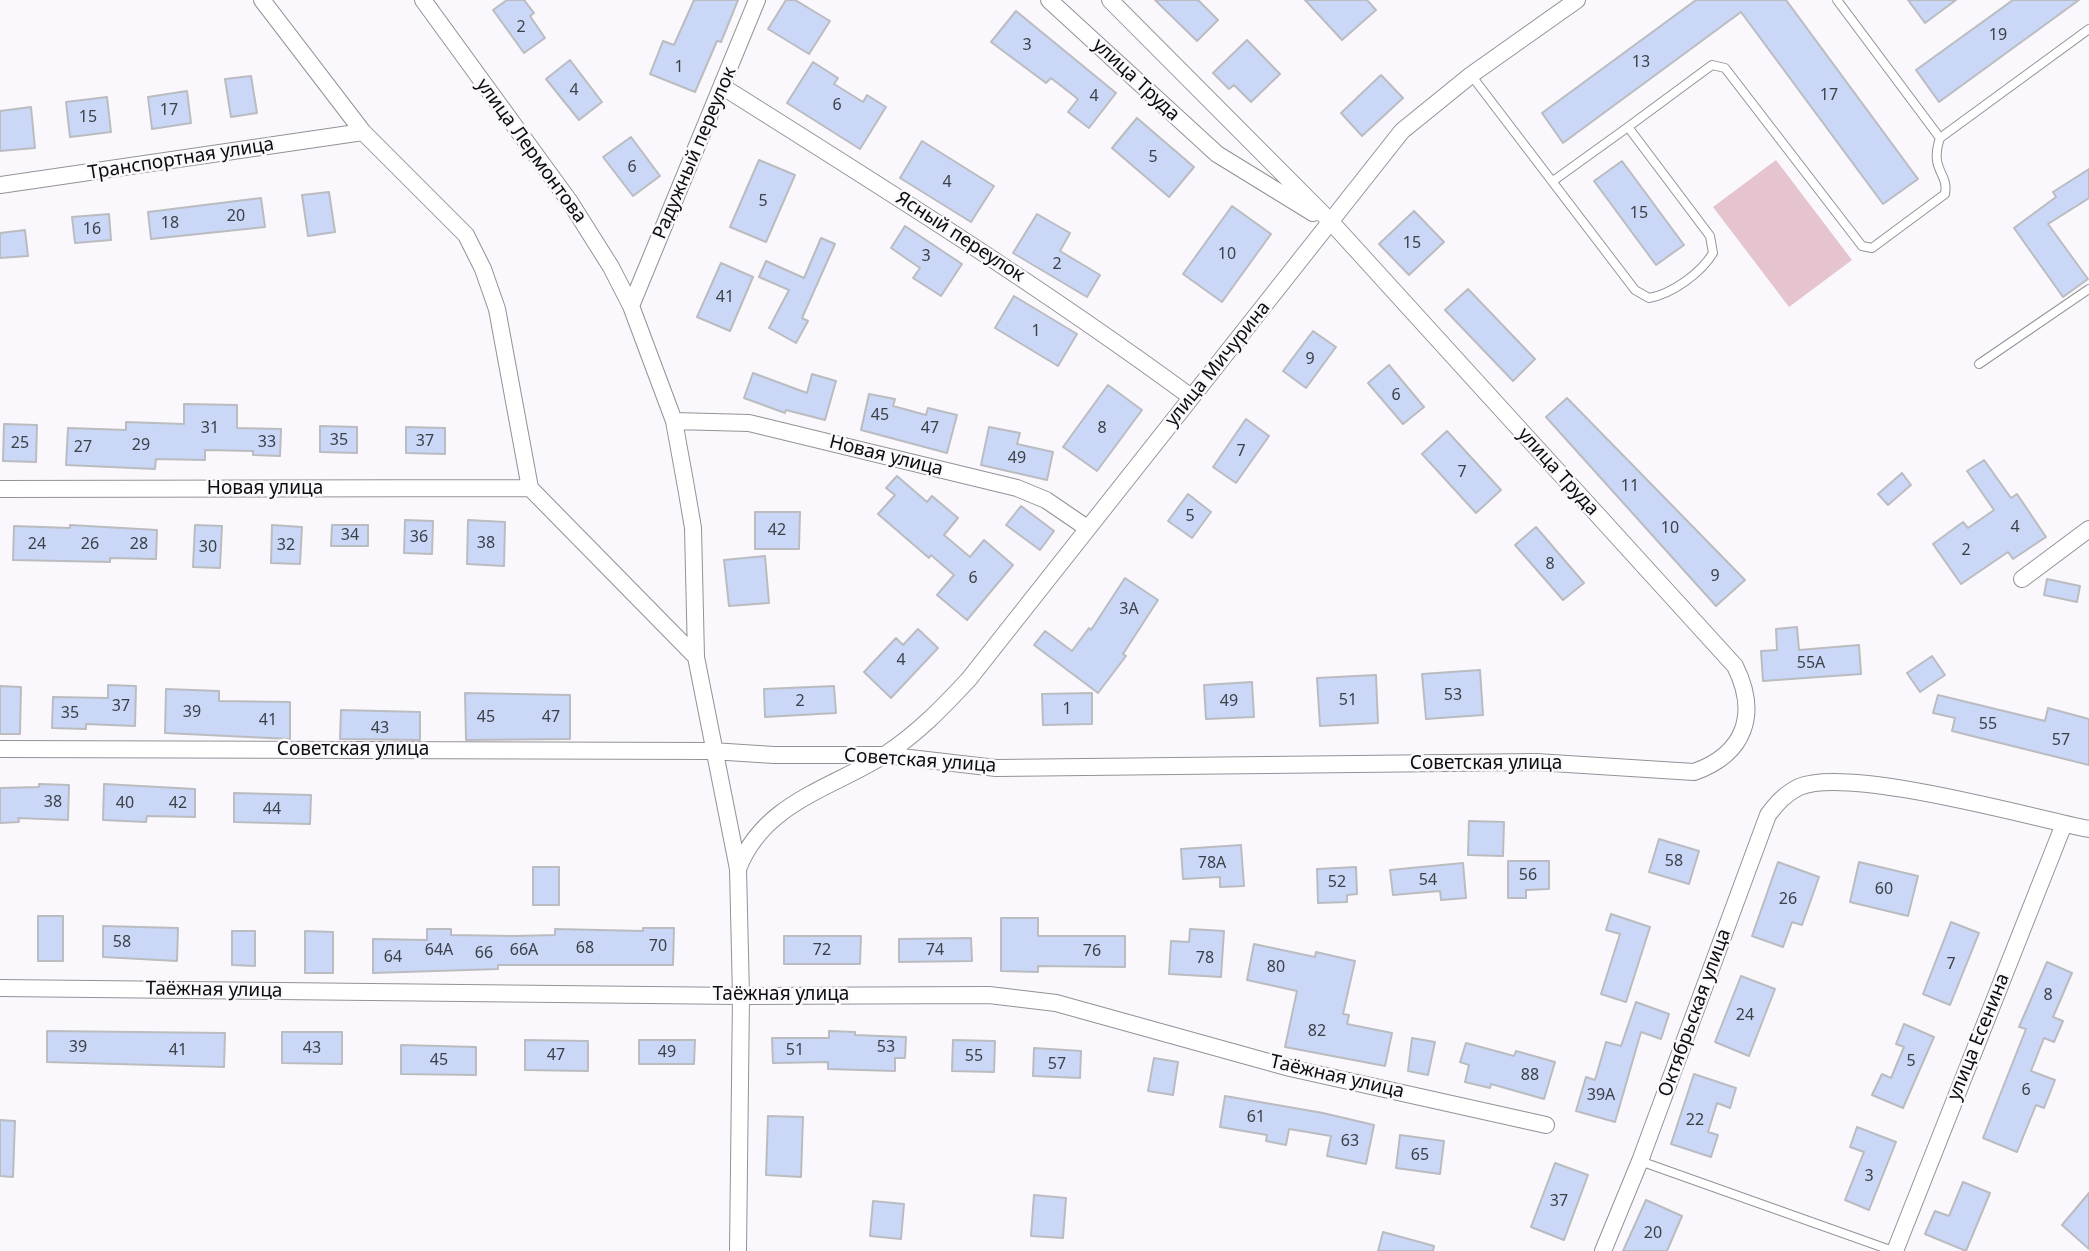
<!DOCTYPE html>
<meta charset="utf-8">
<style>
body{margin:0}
canvas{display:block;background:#faf8fd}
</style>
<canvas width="2089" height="1251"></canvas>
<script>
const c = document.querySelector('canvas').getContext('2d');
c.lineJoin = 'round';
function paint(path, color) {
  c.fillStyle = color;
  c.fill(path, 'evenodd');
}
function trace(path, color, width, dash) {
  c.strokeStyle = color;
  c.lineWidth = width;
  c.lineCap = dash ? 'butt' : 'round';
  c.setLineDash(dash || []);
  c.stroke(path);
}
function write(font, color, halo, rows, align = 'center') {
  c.font = font + ' "Noto Sans",sans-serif';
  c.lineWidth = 5;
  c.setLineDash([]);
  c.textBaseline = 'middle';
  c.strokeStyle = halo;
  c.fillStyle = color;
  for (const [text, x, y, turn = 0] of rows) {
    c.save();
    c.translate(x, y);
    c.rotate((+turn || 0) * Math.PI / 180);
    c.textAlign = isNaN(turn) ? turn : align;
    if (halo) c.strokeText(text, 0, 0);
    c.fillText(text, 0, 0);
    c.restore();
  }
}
paint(new Path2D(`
 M1776 160 1852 260 1789 307 1713 207Z`), '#e6c4cf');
const building = new Path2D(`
 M507 0H524L534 13 530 16 545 38 524 53 493 10Z
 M694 0H738L721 42 717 41 695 92 650 74 663 41 674 45Z
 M786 0H795L830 21 809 54 768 29Z
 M1155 0H1198L1218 20 1197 41Z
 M1305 0H1367L1376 10 1342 40Z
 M1696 0H1786L1918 179 1883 204 1741 12 1563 143 1542 113Z
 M1908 0H1956L1925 23Z
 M2013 0H2079L1939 102 1916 70Z
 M1016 11 1116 93 1089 128 1068 112 1078 99 1051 78 1046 83 991 42Z
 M1247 40 1280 74 1251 102 1234 85 1229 89 1213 73Z
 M570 60 602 102 579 120 546 79Z
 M813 62 838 78 834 84 863 102 867 95 886 107 860 149 787 103Z
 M1381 75 1403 98 1362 136 1341 113Z
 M251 76 257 113 231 117 225 79Z
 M187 91 191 123 152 129 148 97Z
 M107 97 111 132 70 137 66 102Z
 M31 107 35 148 0 151V111Z
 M1137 118 1194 167 1169 197 1112 148Z
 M631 137 660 176 633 196 603 157Z
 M922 141 994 186 971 222 900 178Z
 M759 160 795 175 766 242 730 227Z
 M1622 161 1684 245 1656 265 1594 181Z
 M2089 169V198L2048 224 2088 279 2063 297 2014 228 2056 197 2053 192Z
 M329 192 335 232 308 236 302 195Z
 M261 198 265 227 151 239 148 212Z
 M1232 206 1271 234 1222 302 1183 274Z
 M1414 211 1444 242 1409 275 1379 244Z
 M109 214 111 240 75 243 72 217Z
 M1037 214 1070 233 1060 251 1100 275 1087 297 1013 253Z
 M905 226 962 264 941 296 913 278 920 268 891 248Z
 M25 230 28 256 0 258V233Z
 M821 238 835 244 802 318 808 321 796 343 769 328 789 290 759 277 766 261 804 278Z
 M721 263 753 277 730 331 697 317Z
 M1468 289 1535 359 1513 381 1445 310Z
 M1014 296 1077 334 1058 366 995 328Z
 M1313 331 1336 347 1306 388 1283 371Z
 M1389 365 1424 407 1403 424 1368 383Z
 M753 373 807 393 812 374 836 381 825 420 786 410 785 413 744 398Z
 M1108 385 1142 410 1097 471 1063 447Z
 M869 394 895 399 893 406 926 415 928 408 957 415 947 453 861 430Z
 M1567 398 1745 580 1716 606 1546 417Z
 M184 404 237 405V428L281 429 280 456 253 455V451L205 450V460L156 459 155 469 66 465 68 428 126 430V422L184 424Z
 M1246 419 1269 436 1236 483 1213 467Z
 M4 424 37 425 36 462 3 461Z
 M320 426 357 427V453L320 452Z
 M406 427 445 428V454L406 453Z
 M989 427 1020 433 1017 444 1053 452 1047 480 981 465Z
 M1447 431 1501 490 1476 513 1422 454Z
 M1984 460 2011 498 2017 494 2046 537 2013 559 2008 552 1961 584 1933 544 1963 522 1968 528 1994 510 1967 471Z
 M1902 473 1911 485 1888 505 1878 494Z
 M897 476 927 502 932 496 958 518 944 535 970 557 984 540 1013 565 967 620 937 595 954 575 931 555 929 558 878 514 895 495 886 488Z
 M1188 494 1211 512 1192 538 1168 521Z
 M1021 506 1054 531 1040 550 1006 525Z
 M755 512H800L799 549H755Z
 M405 520 433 521 432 554 404 553Z
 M468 520 505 522 504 566 467 564Z
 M70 525 157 530 156 559 110 558V562L13 560 14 526 70 528Z
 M195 525 222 526 220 568 193 567Z
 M272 525 302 527 300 564 271 563Z
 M332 525H368V546H331Z
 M1536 527 1584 583 1563 600 1515 545Z
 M765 556 769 603 729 606 724 560Z
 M1125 578 1158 600 1123 654 1126 656 1098 693 1034 645 1045 631 1072 651 1089 628 1091 630Z
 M2047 579 2080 586 2077 602 2044 595Z
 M1797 627 1799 650 1859 645 1861 674 1763 681 1761 651 1777 650 1776 629Z
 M918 629 938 648 891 698 864 672 896 638 903 645Z
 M1932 656 1945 675 1920 692 1907 673Z
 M1480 670 1483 715 1426 719 1422 674Z
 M1376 675 1378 723 1320 726 1317 678Z
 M1252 682 1254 717 1206 719 1204 685Z
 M108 685 136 686 135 726 86 724V729L52 728 53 697 108 698Z
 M0 686 21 687 20 734H0Z
 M834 686 836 713 765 717 764 689Z
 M166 689 219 691V701L290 702V739L165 733Z
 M465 693 570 695V739L466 740Z
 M1092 693V724L1043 725 1042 694Z
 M1938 695 2045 721 2048 708 2089 719V765L1952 731 1955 718 1933 713Z
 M341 710 420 712V740L340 739Z
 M39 784 69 785 68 820 18 818 19 822 0 823V788L39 787Z
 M104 784 195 789V817L147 816 146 822 103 820Z
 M234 793 311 795 310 824 234 822Z
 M1469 821 1504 822 1503 856 1468 855Z
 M1659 839 1699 851 1689 884 1649 872Z
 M1241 845 1244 886 1220 887V877L1183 879 1181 849Z
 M1508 861H1549V889L1526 890V898H1508Z
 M1778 862 1819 877 1802 925 1792 922 1783 947 1752 936Z
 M1859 862 1918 876 1908 916 1850 902Z
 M1463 863 1466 898 1441 900 1440 891 1393 895 1390 870Z
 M533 867H559V905H533Z
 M1356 867 1357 894 1347 895V902L1318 903 1317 869Z
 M1611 914 1650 927 1626 1002 1601 994 1620 934 1606 930Z
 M38 916H63V961H38Z
 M1001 918H1038V936H1125V967L1038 966V972L1001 971Z
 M1951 922 1979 933 1950 1005 1923 994Z
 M103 926 178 928 177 961 103 957Z
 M643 928H674L673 965H498V969L373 973V939L427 940V929H451V935L514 936 555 935V929L643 931Z
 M1190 929 1224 931 1221 977 1169 974 1171 941 1189 942Z
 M232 931H255V966L232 965Z
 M305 931 333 932V973H305Z
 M784 936H861L860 964H784Z
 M971 938 972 961 899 962V939Z
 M1254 944 1315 957 1316 952 1355 961 1343 1014 1349 1015 1347 1024 1392 1033 1385 1066 1285 1047 1297 991 1247 980Z
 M2047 962 2072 973 2053 1017 2063 1021 2054 1042 2044 1038 2031 1071 2055 1080 2044 1108 2036 1105 2017 1152 1983 1138 2026 1029 2019 1027Z
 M1741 976 1775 989 1749 1056 1715 1042Z
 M1636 1002 1669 1014 1661 1039 1641 1032 1615 1122 1576 1111 1586 1077 1595 1080 1606 1042 1621 1046Z
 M1904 1024 1934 1037 1903 1108 1872 1095 1882 1074 1891 1078 1904 1047 1896 1044Z
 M47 1031 225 1033 224 1067 47 1062Z
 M829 1031 855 1032V1035L906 1037 905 1058H895V1071L828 1069V1062L773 1063 772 1038H829Z
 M282 1032H342V1064L282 1063Z
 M1412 1038 1435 1042 1428 1075 1408 1071Z
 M525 1040 588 1041V1071L525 1070Z
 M639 1040H695L694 1064H639Z
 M953 1040 995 1041 994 1072 952 1071Z
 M1466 1043 1514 1056 1516 1051 1555 1062 1544 1099 1491 1084 1490 1088 1465 1082 1469 1065 1460 1062Z
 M401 1045 476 1047V1075L401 1074Z
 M1034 1048 1081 1051 1080 1078 1033 1076Z
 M1154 1058 1178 1062 1173 1095 1148 1091Z
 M1694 1074 1736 1088 1730 1108 1717 1103 1708 1132 1718 1135 1711 1157 1671 1144Z
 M1225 1096 1323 1113 1374 1125 1366 1164 1327 1156 1331 1136 1289 1129 1286 1145 1266 1141 1267 1135 1220 1127Z
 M768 1116 803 1117 801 1177 766 1175Z
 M0 1120 15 1121 13 1177 0 1176Z
 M1857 1127 1896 1142 1869 1210 1845 1200 1864 1152 1850 1147Z
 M1400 1135 1444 1141 1440 1174 1396 1168Z
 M1555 1163 1588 1175 1564 1240 1531 1227Z
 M1963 1182 1990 1193 1966 1251 1925 1234 1935 1211 1949 1216Z
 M2089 1193V1249L2062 1225Z
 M1034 1195 1066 1198 1063 1238 1031 1236Z
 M1646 1200 1682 1216 1667 1251H1623Z
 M873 1201 904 1204 901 1239 870 1236Z
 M1383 1232 1434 1246 1433 1251H1378Z`);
paint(building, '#cad7f6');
trace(building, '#babcc0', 2);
const service = new Path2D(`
 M1837 0 1940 138 2089 29
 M1471 75 1635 290 1649 298C1672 294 1701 273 1713 253L1710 236 1628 127 1712 65 1725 68 1862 246 1872 248 1945 194C1949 172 1929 171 1940 138
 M1553 181 1628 127
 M1979 364 2089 289
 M1640 1161 1893 1251`);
const minor = new Path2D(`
 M262 0 363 132 466 235 483 269 497 309 530 488 696 657 738 869 741 996 738 1251
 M423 0 570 202 611 267 631 306 674 421 686 487 693 528 696 657
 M1049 0 1217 154 1313 213
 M723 87C882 187 1040 286 1191 397
 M0 185 363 132
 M631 306 757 0
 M674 421 749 423 1017 488 1046 500 1087 528
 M0 489 530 488
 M2022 579 2089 529
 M0 749 712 751 774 755H884L996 768 1536 762 1694 772C1745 754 1759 714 1735 666L1332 223 1110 0
 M738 869C764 802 831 789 886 754 918 733 943 707 969 679L1402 131 1471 75 1577 0
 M0 988 741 996 989 995 1056 1003 1290 1068 1546 1125
 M1603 1251 1640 1161 1768 815C1777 803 1785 794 1799 787 1849 766 2029 817 2089 829
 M1895 1251 2064 824`);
trace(service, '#939296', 10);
trace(minor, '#939296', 18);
trace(service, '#fff', 8);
trace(minor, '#fff', 16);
write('16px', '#3c4048', null, [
 ["2",521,27],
 ["19",1998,35],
 ["3",1027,45],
 ["13",1641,62],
 ["1",679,67],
 ["4",574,90],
 ["17",1829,95],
 ["4",1094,96],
 ["6",837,105],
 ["17",169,110],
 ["15",88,117],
 ["5",1153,157],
 ["6",632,167],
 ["4",947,182],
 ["5",763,201],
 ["15",1639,213],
 ["20",236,216],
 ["18",170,223],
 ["16",92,229],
 ["15",1412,243],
 ["10",1227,254],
 ["3",926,256],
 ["2",1057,264],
 ["41",725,297],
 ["1",1036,331],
 ["9",1310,359],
 ["6",1396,395],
 ["45",880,415],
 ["31",210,428],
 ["47",930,428],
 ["8",1102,428],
 ["35",339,440],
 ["37",425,441],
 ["33",267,442],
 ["25",20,443],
 ["29",141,445],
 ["27",83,447],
 ["7",1241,451],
 ["49",1017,458],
 ["7",1462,472],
 ["11",1630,486],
 ["5",1190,516],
 ["4",2015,527],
 ["10",1670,528],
 ["42",777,530],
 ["34",350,535],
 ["36",419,537],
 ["38",486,543],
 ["24",37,544],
 ["26",90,544],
 ["28",139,544],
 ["32",286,545],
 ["30",208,547],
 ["2",1966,550],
 ["8",1550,564],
 ["9",1715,576],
 ["6",973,578],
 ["3А",1129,609],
 ["4",901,660],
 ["55А",1811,663],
 ["53",1453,695],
 ["51",1348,700],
 ["2",800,701],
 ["49",1229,701],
 ["37",121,706],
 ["1",1067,709],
 ["39",192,712],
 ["35",70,713],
 ["45",486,717],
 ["47",551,717],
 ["41",268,720],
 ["55",1988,724],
 ["43",380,728],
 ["57",2061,740],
 ["38",53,802],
 ["40",125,803],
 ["42",178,803],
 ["44",272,809],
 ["58",1674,861],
 ["78А",1212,863],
 ["56",1528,875],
 ["54",1428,880],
 ["52",1337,882],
 ["60",1884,889],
 ["26",1788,899],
 ["58",122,942],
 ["70",658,946],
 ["68",585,948],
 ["64А",439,950],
 ["66А",524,950],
 ["72",822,950],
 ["74",935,950],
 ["76",1092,951],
 ["66",484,953],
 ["64",393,957],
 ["78",1205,958],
 ["7",1951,964],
 ["80",1276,967],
 ["8",2048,995],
 ["24",1745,1015],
 ["82",1317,1031],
 ["39",78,1047],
 ["53",886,1047],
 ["43",312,1048],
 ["41",178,1050],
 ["51",795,1050],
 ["49",667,1052],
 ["47",556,1055],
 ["55",974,1056],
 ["45",439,1060],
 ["5",1911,1061],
 ["57",1057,1064],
 ["88",1530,1075],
 ["6",2026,1090],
 ["39А",1601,1095],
 ["61",1256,1117],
 ["22",1695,1120],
 ["63",1350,1141],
 ["65",1420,1155],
 ["3",1869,1176],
 ["37",1559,1201],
 ["20",1653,1233]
]);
write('19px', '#0d0d0e', '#faf8fd', [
 ["улица Труда",1136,80,43],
 ["улица Лермонтова",531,151,54],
 ["Радужный переулок",695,153,-67],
 ["Транспортная улица",181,159,-9],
 ["Ясный переулок",960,237,33],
 ["улица Мичурина",1218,364,-51],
 ["Новая улица",886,456,14],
 ["улица Труда",1558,472,48],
 ["Новая улица",265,489],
 ["Советская улица",353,750],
 ["Советская улица",920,761,4],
 ["Советская улица",1486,764],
 ["Таёжная улица",214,990,1],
 ["Таёжная улица",781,995],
 ["Октябрьская улица",1695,1013,-70],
 ["улица Есенина",1979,1037,-68],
 ["Таёжная улица",1337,1077,13]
]);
</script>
